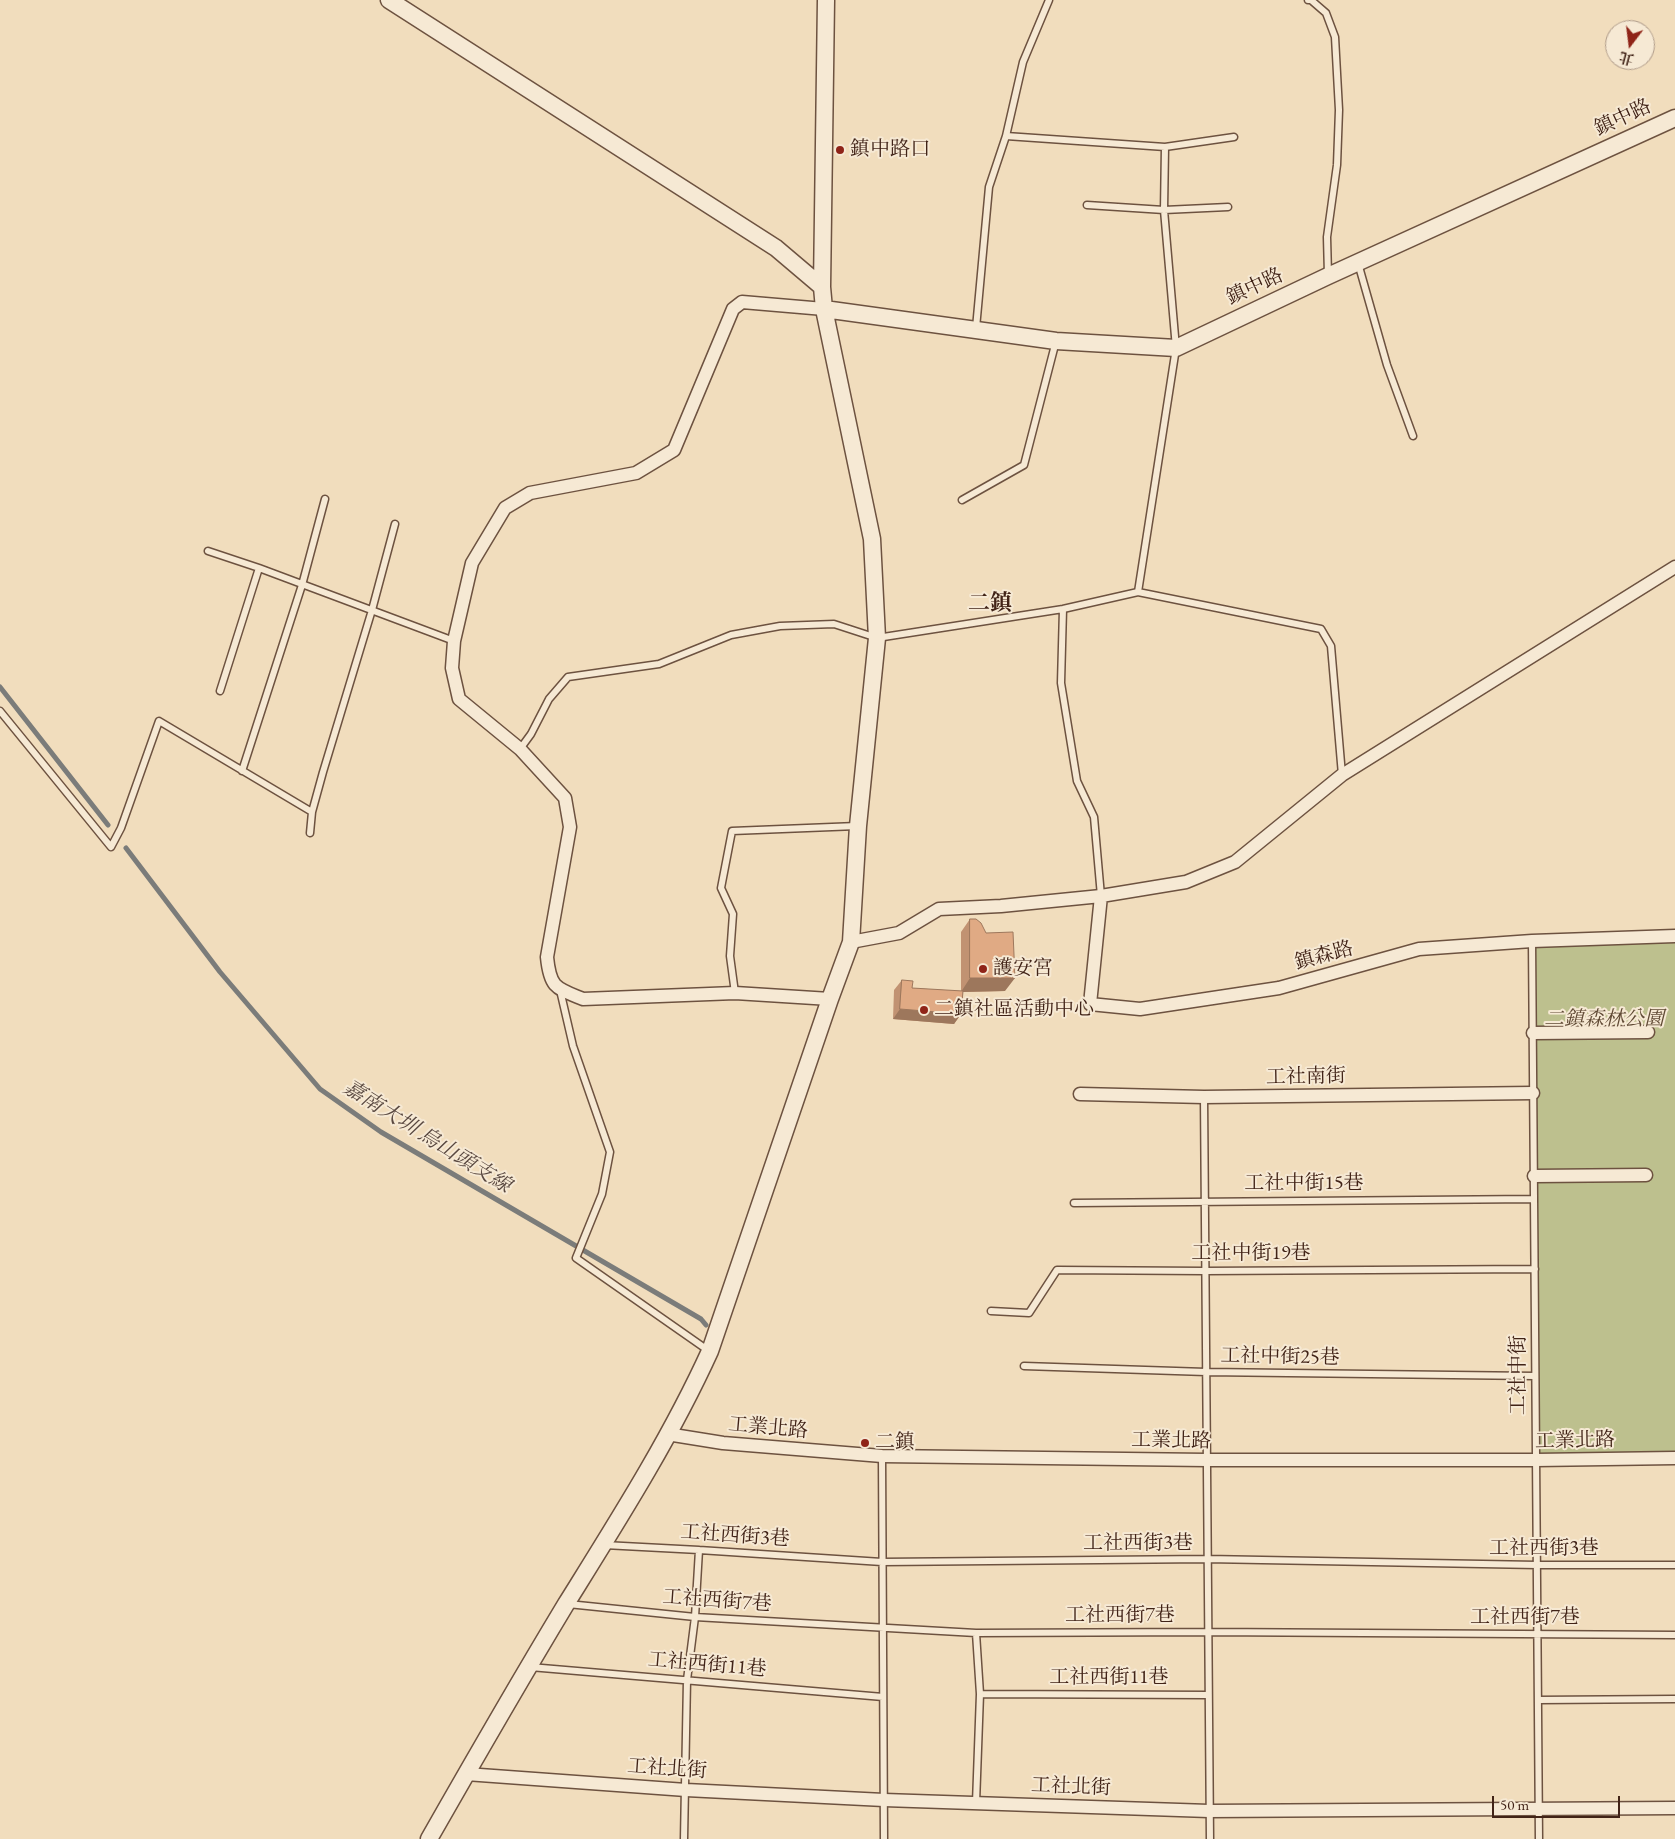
<!DOCTYPE html>
<meta charset="utf-8">
<style>
body{margin:0}
#map{position:relative;width:1675px;height:1839px;overflow:hidden;background:#f1ddbd;font-family:"EB Garamond","Noto Serif TC",serif}
canvas{display:block}
.north{position:absolute;left:1605px;top:20px;width:50px;height:50px;box-sizing:border-box;background:#f6e9d4;border:1px solid #ae9a88;border-radius:50%;rotate:195deg;font-size:14px;font-weight:700;line-height:20px;text-align:center;color:#412317}
.north::after{content:'';display:block;margin:auto;width:18px;height:22px;background:#8f2418;clip-path:polygon(50% 0,100% 100%,50% 72%,0 100%)}
.scale{position:absolute;left:1492px;top:1796px;width:128px;height:22px;box-sizing:border-box;border:2px solid #412317;border-top:0;padding-left:6px;font-size:15px;line-height:18px;white-space:nowrap;color:#412317;-webkit-text-stroke:4px #f6e9d4;paint-order:stroke}
</style>
<div id="map">
<canvas width="1675" height="1839"></canvas>
<div class="north">北</div>
<div class="scale">50 m</div>
</div>
<script>
const c = document.querySelector('canvas').getContext('2d');
c.lineJoin = 'round';
function paint(path, color) {
  c.fillStyle = color;
  c.fill(path, 'evenodd');
}
function trace(path, color, width, dash) {
  c.strokeStyle = color;
  c.lineWidth = width;
  c.lineCap = dash ? 'butt' : 'round';
  c.setLineDash(dash || []);
  c.stroke(path);
}
function write(font, color, halo, rows, align = 'center') {
  c.font = font + ' "EB Garamond","Noto Serif TC",serif';
  c.lineWidth = 4;
  c.setLineDash([]);
  c.textBaseline = 'middle';
  c.strokeStyle = halo;
  c.fillStyle = color;
  for (const [text, x, y, turn = 0] of rows) {
    c.save();
    c.translate(x, y);
    c.rotate((+turn || 0) * Math.PI / 180);
    c.textAlign = isNaN(turn) ? turn : align;
    if (halo) c.strokeText(text, 0, 0);
    c.fillText(text, 0, 0);
    c.restore();
  }
}
paint(new Path2D(`
 M1675 939V1459L1536 1460 1532 941Z`), '#bdc08e');
trace(new Path2D(`
 M0 687 108 825
 M126 848 220 972 320 1089 381 1132 701 1319 706 1325`), '#7b7c7a', 5);
const service = new Path2D(`
 M1308 0H1311L1326 13 1335 37 1339 110 1337 165 1327 237 1328 275
 M1006 136 1165 147 1234 137
 M1087 205 1164 210 1228 207
 M1358 263 1387 365 1413 436
 M976 328 989 187 1006 136 1023 62 1049 0
 M962 500 1024 465 1056 341
 M208 551 259 568 454 641
 M1138 592 1321 629 1331 646 1342 775
 M1063 609 1061 683 1077 781 1094 817 1101 896
 M220 691 259 568
 M0 711 111 847 121 828 159 721 312 812 310 833
 M520 749 531 734 549 699 568 677 659 664 731 635 780 626 834 624 877 638 1063 609 1138 592 1176 348 1164 210 1165 147
 M242 771 302 585 325 499
 M312 812 323 772 372 610 395 524
 M1532 941 1539 1839
 M560 990 573 1046 610 1152 602 1194 576 1258 709 1351
 M735 993 730 956 733 914 721 888 732 831 857 826
 M1204 1097 1210 1839
 M1074 1203 1534 1199
 M991 1311 1029 1313 1057 1270 1205 1271 1535 1269
 M1024 1366 1206 1372 1535 1376
 M882 1456 884 1839
 M604 1545 699 1550 882 1562 1207 1559 1537 1565H1675
 M568 1604 695 1617 976 1633 1208 1632 1675 1635
 M976 1633 980 1694 976 1803
 M530 1667 883 1697
 M980 1694 1208 1695
 M1538 1700 1675 1699
 M684 1839 687 1680 695 1617 699 1550`);
const minor = new Path2D(`
 M824 309 742 302 733 309 674 450 636 473 530 493 505 508 472 563 454 641 452 668 459 699 520 749 565 798 570 827 547 957C550 988 556 988 583 999L735 993 830 999
 M1101 896 1090 1004 1140 1009 1279 988 1419 949 1532 941 1675 936
 M851 942 899 933 939 909 1001 906 1101 896 1186 882 1235 862 1342 775 1675 567
 M1533 1033 1648 1032
 M1080 1094 1204 1097 1533 1093
 M1534 1176 1646 1175
 M667 1434 723 1443 882 1456 1207 1460H1536L1675 1458
 M466 1774 686 1790 884 1800 1209 1811 1675 1808`);
const tertiary = new Path2D(`
 M389 0 776 248 822 287
 M824 309 1056 341 1176 348 1328 276 1675 118
 M429 1839C474 1760 519 1682 566 1604 617 1522 670 1439 710 1351L830 999 851 942 858 826 877 638 872 539 824 309 822 287 826 0`);
trace(service, '#6d5240', 9);
trace(minor, '#6d5240', 15);
trace(tertiary, '#6d5240', 19);
trace(service, '#f6e9d4', 6);
trace(minor, '#f6e9d4', 12);
trace(tertiary, '#f6e9d4', 16);
paint(new Path2D(`
 M970 919 1005 991 963 992 961 1014 954 1024 893 1019 894 990 902 980 912 988 961 991V932Z`), '#c19272');
paint(new Path2D(`
 M970 978H1015L1005 991 961 992Z
 M900 1009 961 1014 954 1024 893 1019Z`), '#9d775c');
const building = new Path2D(`
 M970 919H976L981 923 986 933 1013 932 1015 978H970Z
 M902 980 913 981 912 988 963 991 961 1014 900 1009Z`);
paint(building, '#e0aa84');
trace(building, '#9d775c', 1);
for (const [x, y, r, color] of [
 [840,150,5,"#8f2418"],
 [983,969,5,"#8f2418"],
 [924,1010,5,"#8f2418"],
 [865,1443,5,"#8f2418"]
]) {
  const dot = new Path2D();
  dot.arc(x, y, r, 0, 2 * Math.PI);
  c.fillStyle = color;
  c.fill(dot);
  trace(dot, '#f6e9d4', 2);
}
write('20px', '#412317', '#f6e9d4', [
 ["鎮中路",1623,118,-25],
 ["鎮中路",1255,287,-25],
 ["鎮森路",1324,956,-15],
 ["工社南街",1306,1077,-1],
 ["工社中街15巷",1304,1184],
 ["工社中街19巷",1251,1254],
 ["工社中街25巷",1280,1357,1],
 ["工社中街",1519,1375,-90],
 ["工業北路",768,1428,5],
 ["工業北路",1171,1441,1],
 ["工業北路",1575,1441,-1],
 ["工社西街3巷",735,1536,4],
 ["工社西街3巷",1138,1544],
 ["工社西街3巷",1544,1549],
 ["工社西街7巷",717,1601,4],
 ["工社西街7巷",1120,1616],
 ["工社西街7巷",1525,1618],
 ["工社西街11巷",707,1665,5],
 ["工社西街11巷",1109,1678],
 ["工社北街",667,1769,4],
 ["工社北街",1071,1787,2]
]);
write('20px', '#412317', '#f6e9d4', [
 ["鎮中路口",850,150],
 ["護安宮",993,969],
 ["二鎮社區活動中心",934,1010],
 ["二鎮",875,1443]
], 'left');
write('italic 20px', '#604a35', '#f6e9d4', [
 ["二鎮森林公園",1604,1020]
]);
write('italic 21px', '#594840', '#f6e9d4', [
 ["嘉南大圳 烏山頭支線",427,1137,32]
]);
write('bold 22px', '#412317', '#f6e9d4', [
 ["二鎮",990,604]
]);
</script>
